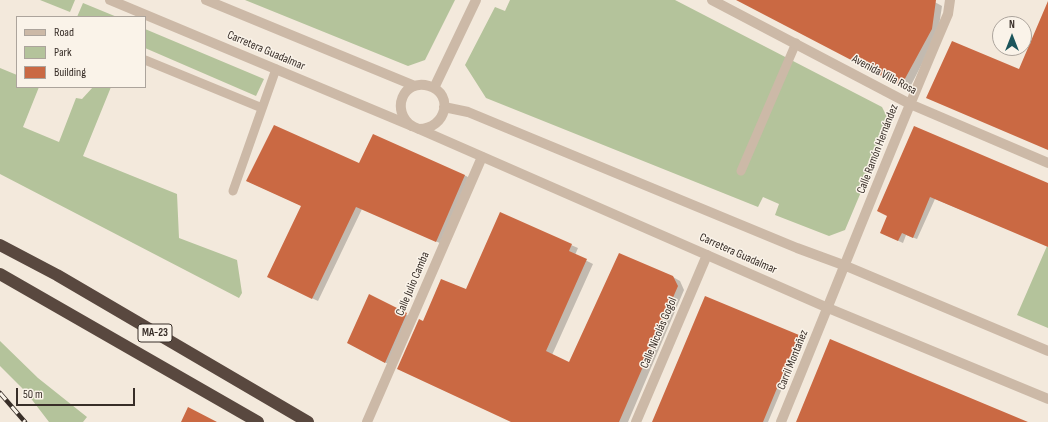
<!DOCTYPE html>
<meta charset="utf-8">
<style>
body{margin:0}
#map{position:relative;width:1048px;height:422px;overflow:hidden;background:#f3e9dc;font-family:"Sofia Sans Condensed",sans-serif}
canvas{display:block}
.legend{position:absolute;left:16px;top:16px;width:130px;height:72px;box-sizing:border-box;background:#faf3e9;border:1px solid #aca49c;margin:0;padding:5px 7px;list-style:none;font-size:12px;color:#382e28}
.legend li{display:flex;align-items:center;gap:8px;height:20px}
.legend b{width:20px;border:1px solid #aca49c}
.north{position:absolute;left:992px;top:16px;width:40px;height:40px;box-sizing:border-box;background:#faf3e9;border:1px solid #aca49c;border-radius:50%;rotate:0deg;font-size:11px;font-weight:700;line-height:16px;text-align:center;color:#382e28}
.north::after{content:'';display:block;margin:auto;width:14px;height:18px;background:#1c555b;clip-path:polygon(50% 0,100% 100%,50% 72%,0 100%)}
.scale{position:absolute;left:16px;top:388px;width:119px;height:18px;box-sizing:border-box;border:2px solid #382e28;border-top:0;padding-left:5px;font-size:12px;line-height:14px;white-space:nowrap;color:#382e28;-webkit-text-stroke:3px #faf3e9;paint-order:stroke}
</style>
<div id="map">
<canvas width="1048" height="422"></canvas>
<ul class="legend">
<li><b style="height:5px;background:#ccb9a7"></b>Road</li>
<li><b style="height:11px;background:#b4c39b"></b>Park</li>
<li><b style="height:11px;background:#ca6943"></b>Building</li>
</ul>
<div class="north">N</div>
<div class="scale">50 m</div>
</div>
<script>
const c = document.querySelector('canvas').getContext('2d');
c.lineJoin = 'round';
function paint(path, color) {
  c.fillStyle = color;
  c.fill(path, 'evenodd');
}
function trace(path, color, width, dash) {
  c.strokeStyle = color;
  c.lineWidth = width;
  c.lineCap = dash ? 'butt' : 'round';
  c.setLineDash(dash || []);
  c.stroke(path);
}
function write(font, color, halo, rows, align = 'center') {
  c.font = font + ' "Sofia Sans Condensed",sans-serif';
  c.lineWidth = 3;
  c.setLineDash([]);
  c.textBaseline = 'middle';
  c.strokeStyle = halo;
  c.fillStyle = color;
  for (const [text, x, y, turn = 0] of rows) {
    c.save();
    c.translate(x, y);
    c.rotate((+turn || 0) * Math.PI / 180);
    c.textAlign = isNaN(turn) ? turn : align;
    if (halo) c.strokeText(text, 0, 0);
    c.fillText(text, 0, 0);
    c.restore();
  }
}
paint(new Path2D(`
 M40 0H75L70 12Z
 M245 0H455L425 60 408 66Z
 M510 0H675L882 107 890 123 845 230 829 236 775 215 779 204 763 197 758 207 486 98 465 65 495 7 505 11Z
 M83 3 117 17H77Z
 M145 29 264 79 256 96 145 48Z
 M0 68 17 75V87H39L23 127 59 142 76 98 82 99 93 87H111L83 156 177 194 179 238 237 260 242 293 239 298 0 174Z
 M1047 246 1048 247V328L1017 315Z
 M0 341 38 378 87 417 83 422H49L26 392 0 366Z`), '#b4c39b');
paint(new Path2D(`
 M738 0H931L942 6 938 33 909 89Z
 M915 127 1048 184V246L935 199 917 239 906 235 903 243 881 233 888 216Z
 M359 164 464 175 470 178 442 244 362 209 318 301 274 280 302 206 247 181Z
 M571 245 578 248 575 255 593 264 552 355 569 363 673 277 680 281 684 290 628 422H511L423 323 466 290Z
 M369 296 411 317 390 365 352 345Z
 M706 297 803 338 768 422H653Z`), '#0003');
paint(new Path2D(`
 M736 0H936L932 29 901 86Z
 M1048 1V150L926 98 952 41 1019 69Z
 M274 125 359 163 373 134 465 175 436 242 356 207 312 299 267 277 301 206 246 181Z
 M914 126 1048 183V247L930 197 913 238 902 233 898 241 880 233 887 216 877 211Z
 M500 212 572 244 569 251 587 259 546 351 569 362 619 253 673 276 678 286 619 422H511L397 369 419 319 423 321 441 279 466 289Z
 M369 294 407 313 385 363 347 343Z
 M705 296 799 335 763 422H652Z
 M830 339 913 374 1028 422H796Z
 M188 407 217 422H181Z`), '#ca6943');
trace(new Path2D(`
 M145 60 262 108
 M741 171 796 43
 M233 191 276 69`), '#ccb9a7', 9);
trace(new Path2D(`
 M206 0 415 86
 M712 0 910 104 1048 163
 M434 88 476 0
 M444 107 468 112 797 248 846 266 1048 351
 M412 126C390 111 403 78 429 86 455 94 446 129 419 129
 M367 422 482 157
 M636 422 707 255
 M781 422C837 286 890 149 948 14L950 0`), '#ccb9a7', 10);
trace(new Path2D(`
 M110 0 419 129 828 308 1048 399`), '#ccb9a7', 10);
trace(new Path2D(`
 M0 245 57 275 308 422
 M0 274 258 422`), '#59483f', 12);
const rail = new Path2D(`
 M0 393 25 422`);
trace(rail, '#382e28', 4.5);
trace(rail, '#faf3e9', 3, [9]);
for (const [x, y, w] of [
 [155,333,34]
]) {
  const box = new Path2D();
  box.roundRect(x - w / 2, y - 9, w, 18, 3);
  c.fillStyle = '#faf3e9';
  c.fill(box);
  trace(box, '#382e28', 1);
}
write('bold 11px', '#382e28', null, [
 ["MA-23",155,333]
]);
write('12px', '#382e28', '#faf3e9', [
 ["Carretera Guadalmar",266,51,23],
 ["Avenida Villa Rosa",884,75,28],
 ["Calle Ramón Hernández",878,149,-69],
 ["Carretera Guadalmar",738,254,24],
 ["Calle Julio Camba",413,284,-67],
 ["Calle Nicolás Gogol",659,333,-67],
 ["Carril Montañez",793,360,-68]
]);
</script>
